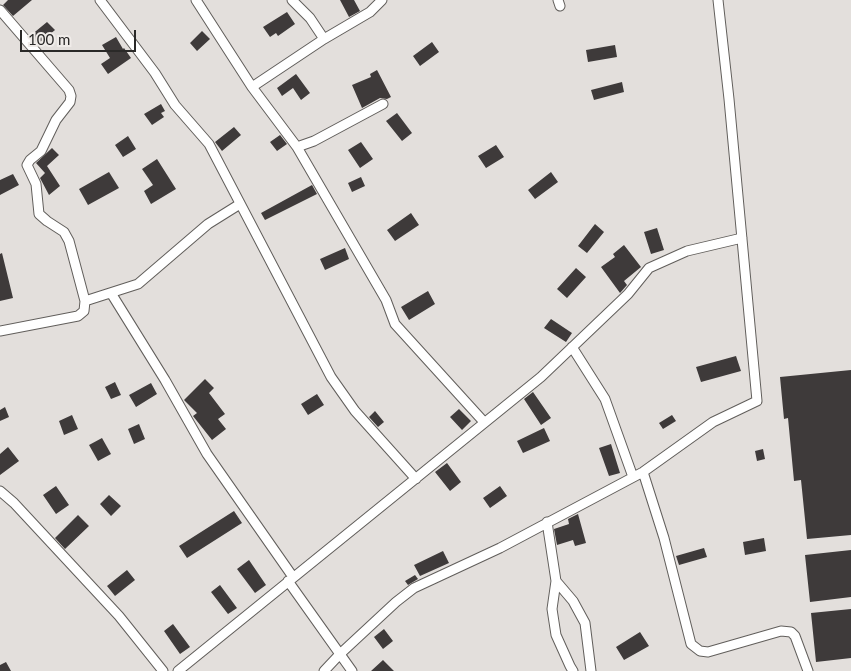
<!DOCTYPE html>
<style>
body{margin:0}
#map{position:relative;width:851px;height:671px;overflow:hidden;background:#e3dfdc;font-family:Lato,sans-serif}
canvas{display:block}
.scale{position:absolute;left:20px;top:30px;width:116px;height:22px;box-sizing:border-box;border:2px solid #2a2928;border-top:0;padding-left:6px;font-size:15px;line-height:18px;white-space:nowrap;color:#2a2928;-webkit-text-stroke:4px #f0ece9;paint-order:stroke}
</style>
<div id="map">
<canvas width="851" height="671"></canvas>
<div class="scale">100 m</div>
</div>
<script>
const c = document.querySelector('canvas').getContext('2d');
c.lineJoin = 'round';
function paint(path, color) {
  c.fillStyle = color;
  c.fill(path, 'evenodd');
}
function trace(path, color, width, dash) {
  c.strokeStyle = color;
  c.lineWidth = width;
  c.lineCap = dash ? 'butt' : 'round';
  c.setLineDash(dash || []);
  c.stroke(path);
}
paint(new Path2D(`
 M8 0H32L13 16 3 5Z
 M340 0H354L360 11 349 17Z
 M287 12 295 24 278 36 276 33 270 37 263 27Z
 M47 22 55 30 38 44 30 36Z
 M202 31 210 39 197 51 190 43Z
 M116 37 123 49 124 48 131 58 108 74 101 64 110 58 102 45Z
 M432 42 439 52 420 66 413 56Z
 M615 45 617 57 588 62 586 50Z
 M377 70 391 97 387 99 380 98 362 108 352 85 371 77 370 74Z
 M296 74 310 93 301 100 293 88 282 96 277 88Z
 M622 82 624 92 594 100 591 90Z
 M161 104 165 111 161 113 164 117 152 125 144 114Z
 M397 113 412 133 402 141 386 121Z
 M234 127 241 135 222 151 215 142Z
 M280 135 287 144 277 151 270 142Z
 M128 136 136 149 123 157 115 145Z
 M361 142 373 159 360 168 348 150Z
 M496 145 504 157 486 168 478 156Z
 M52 148 59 155 47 166 60 186 49 195 40 178 45 173 36 163Z
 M157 159 176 189 151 204 144 191 153 185 142 169Z
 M109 172 119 188 88 205 79 189Z
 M551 172 558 182 535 199 528 190Z
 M13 174 19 185 0 195V180Z
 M361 177 365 186 352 192 348 183Z
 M312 185 317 194 265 220 261 213Z
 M411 213 419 225 395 241 387 230Z
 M595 224 604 232 587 253 578 246Z
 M657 228 664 250 651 254 644 232Z
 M624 245 641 267 624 281 627 285 620 293 601 267 615 257 613 254Z
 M345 248 349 259 325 270 320 259Z
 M2 253 13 298 0 301V254Z
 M576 268 586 277 567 298 557 289Z
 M428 291 435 304 409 320 401 307Z
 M551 319 572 333 566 342 544 328Z
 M736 356 741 371 701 382 696 367Z
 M851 370V535L807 539 801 480 794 481 788 418 784 419 780 377Z
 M205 379 214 388 209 393 225 414 218 419 226 429 212 440 193 416 197 413 184 400Z
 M115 382 121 395 111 399 105 387Z
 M151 383 157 394 136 407 129 395Z
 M533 392 551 418 541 425 524 399Z
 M317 394 324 405 308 415 301 404Z
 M5 407 9 417 0 421V410Z
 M459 409 471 421 462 430 450 417Z
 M375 411 384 422 378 427 369 417Z
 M72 415 78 429 64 435 59 421Z
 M672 415 676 421 663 429 659 423Z
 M139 424 145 439 134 444 128 429Z
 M544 428 550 441 523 453 517 441Z
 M102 438 111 454 98 461 89 445Z
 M611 444 620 473 609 476 599 448Z
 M8 447 19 461 0 475V454Z
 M763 449 765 459 757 461 755 451Z
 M447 463 461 482 450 491 435 472Z
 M56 486 69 505 56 514 43 495Z
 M500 486 507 496 490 508 483 498Z
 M109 495 121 506 111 516 100 504Z
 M234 511 242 523 187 558 179 546Z
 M578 514 586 543 575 546 573 540 557 545 554 529 569 524 568 519Z
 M78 515 89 526 65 549 55 538Z
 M764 538 766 551 745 555 743 542Z
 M704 548 707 557 679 565 676 556Z
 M851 550V597L810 602 805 555Z
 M443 551 449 563 420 576 414 565Z
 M249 560 266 585 255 593 237 569Z
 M127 570 135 580 115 596 107 586Z
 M415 575 418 579 408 585 405 581Z
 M220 585 237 608 228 614 211 592Z
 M851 609V658L816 662 811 613Z
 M173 624 190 647 180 654 164 631Z
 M384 629 393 641 383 649 374 637Z
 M640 632 649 646 624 660 616 647Z
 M383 660 394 671H371Z
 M6 662 11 671H0V665Z`), '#3e3a3a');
const minor = new Path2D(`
 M100 0 155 73 175 105 209 144 331 377 355 411 416 479
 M196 0 252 87 297 147 386 300 395 324 484 422
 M292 0 310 18 324 39
 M558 0 560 6
 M0 10 69 90 71 96 70 102 56 120 41 151 30 160 27 165 36 184 39 214 47 221 64 232 69 241 85 301 84 311 78 316 0 331
 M252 87 324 39 370 12 382 0
 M297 147 314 141 383 104
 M111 293 165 380 207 454 293 577
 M85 301 138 284 208 224 240 204
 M572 347 605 399 633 477
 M643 472 664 538 691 644 700 651 708 652 781 631 791 632 795 636 808 671
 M0 491 14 503 119 616 163 671
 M547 522 556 581 552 609 556 635 570 666 573 671
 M288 581 352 671
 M556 581 573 601 585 623 591 671
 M178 671 541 377 628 294 649 268 687 251 742 238
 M324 671 340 654 396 602 414 588 500 548 643 472 713 422 757 401 729 99 718 0`);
trace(minor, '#615e5b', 11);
trace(minor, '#fff', 9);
</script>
